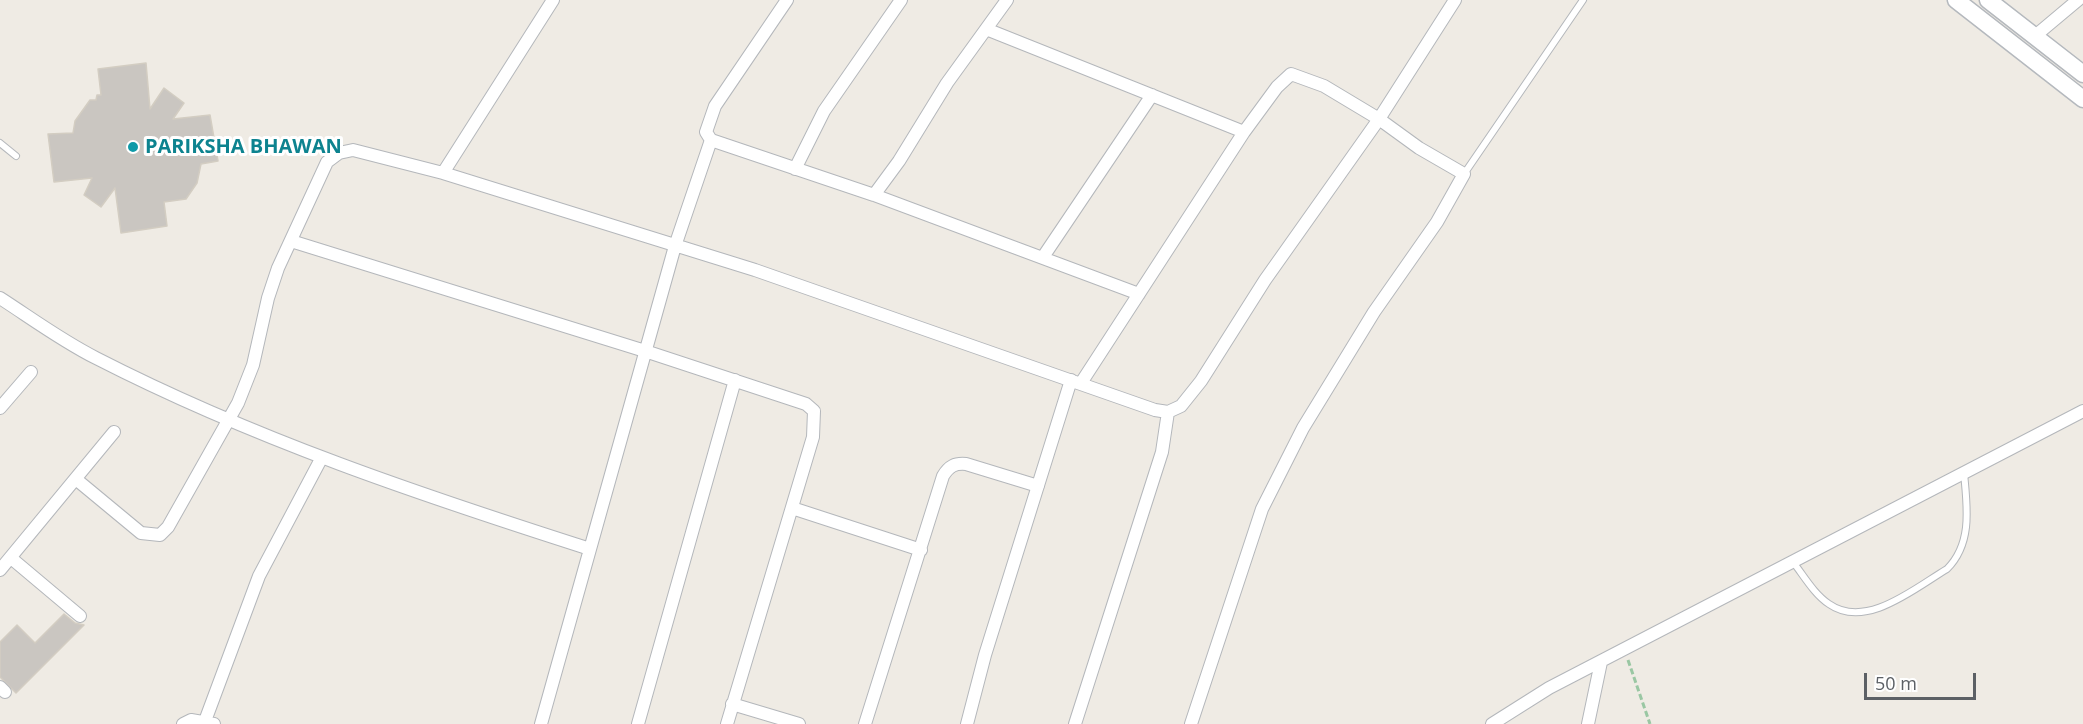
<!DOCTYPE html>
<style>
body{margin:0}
#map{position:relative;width:2083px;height:724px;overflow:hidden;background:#efebe4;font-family:"Open Sans",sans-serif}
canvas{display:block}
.scale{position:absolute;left:1864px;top:673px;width:112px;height:27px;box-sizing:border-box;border:3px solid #5c6065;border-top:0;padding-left:8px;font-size:18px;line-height:21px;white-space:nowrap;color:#5c6065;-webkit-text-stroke:4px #fff;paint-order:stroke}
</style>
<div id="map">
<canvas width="2083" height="724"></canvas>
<div class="scale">50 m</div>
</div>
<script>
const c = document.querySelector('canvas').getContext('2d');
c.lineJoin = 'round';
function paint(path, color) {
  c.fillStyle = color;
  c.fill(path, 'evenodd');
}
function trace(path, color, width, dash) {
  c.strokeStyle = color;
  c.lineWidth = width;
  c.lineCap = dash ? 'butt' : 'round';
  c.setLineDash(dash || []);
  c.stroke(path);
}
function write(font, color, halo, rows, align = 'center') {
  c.font = font + ' "Open Sans",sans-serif';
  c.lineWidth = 6;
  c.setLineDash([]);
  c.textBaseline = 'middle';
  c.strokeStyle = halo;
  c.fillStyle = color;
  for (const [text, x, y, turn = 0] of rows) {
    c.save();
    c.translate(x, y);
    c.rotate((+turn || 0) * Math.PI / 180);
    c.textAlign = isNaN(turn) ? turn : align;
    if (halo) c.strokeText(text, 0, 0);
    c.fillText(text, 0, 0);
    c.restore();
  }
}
const building = new Path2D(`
 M146 63 150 109 164 88 184 103 173 119 210 115 218 161 201 164 197 183 186 199 164 202 167 226 121 233 115 188 101 207 84 195 92 178 54 182 48 134 73 133 75 121 90 100H96L97 95H101L98 69Z
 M64 614 75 623 84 625 16 693 0 677V642L17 625 35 643Z`);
paint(building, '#cac6c1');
trace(building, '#d3cdc2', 1.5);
const lane = new Path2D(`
 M0 143 16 156
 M1464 174 1583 0
 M1793 562C1804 576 1814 594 1829 604 1866 630 1915 588 1947 569 1973 543 1967 506 1964 473`);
const street = new Path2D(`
 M787 0 715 106 706 132 711 140 874 195 1139 294
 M986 29 1244 132
 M2035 36 2078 0
 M795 169 824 111 901 0
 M443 173 553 0
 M874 195 899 161 947 83 1007 0
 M291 241 645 351 806 404 814 411 813 437 727 724
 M1043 257 1152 95
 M0 298C31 318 62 341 96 358 254 439 421 495 590 549
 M1081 383 1244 132 1277 87 1291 74 1324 86 1379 119 1455 0
 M0 408 31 372
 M77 480 141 533 160 535 168 527 238 403 253 365 268 298 278 268 327 162 339 153 353 150 443 173 755 270 1155 410 1168 412 1181 406 1201 381 1265 280 1379 119 1419 148 1464 174 1437 222 1374 312 1303 428 1262 509 1191 724
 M792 508 921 550
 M11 558 80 616
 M0 570 114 432
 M0 687 5 692
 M732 704 799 724
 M205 721 259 576 321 459
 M183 724 191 720 214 724
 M541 724 675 246 711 140
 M638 724 735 380
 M865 724 943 476C949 466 955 463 966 464L1038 486
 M967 724 985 655 1071 380
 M1075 724 1162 452 1168 412
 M1492 724 1549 688 2083 411
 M1588 724 1601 662`);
const secondary = new Path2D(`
 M1956 0 2083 99
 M1988 0 2083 74`);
trace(lane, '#b4b7bb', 8);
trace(street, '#b4b7bb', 14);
trace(secondary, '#b5b9be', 19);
trace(new Path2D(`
 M1628 660 1650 724`), '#9ac7a3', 3, [6, 3]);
trace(lane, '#fff', 6);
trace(street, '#fff', 12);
trace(secondary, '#fff', 16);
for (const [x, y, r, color] of [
 [133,147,6,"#0f9aa8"]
]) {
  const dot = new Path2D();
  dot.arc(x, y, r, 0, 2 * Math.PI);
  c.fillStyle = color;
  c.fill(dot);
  trace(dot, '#fff', 2);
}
write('bold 20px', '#0d838f', '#fff', [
 ["PARIKSHA BHAWAN",145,147]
], 'left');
</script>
